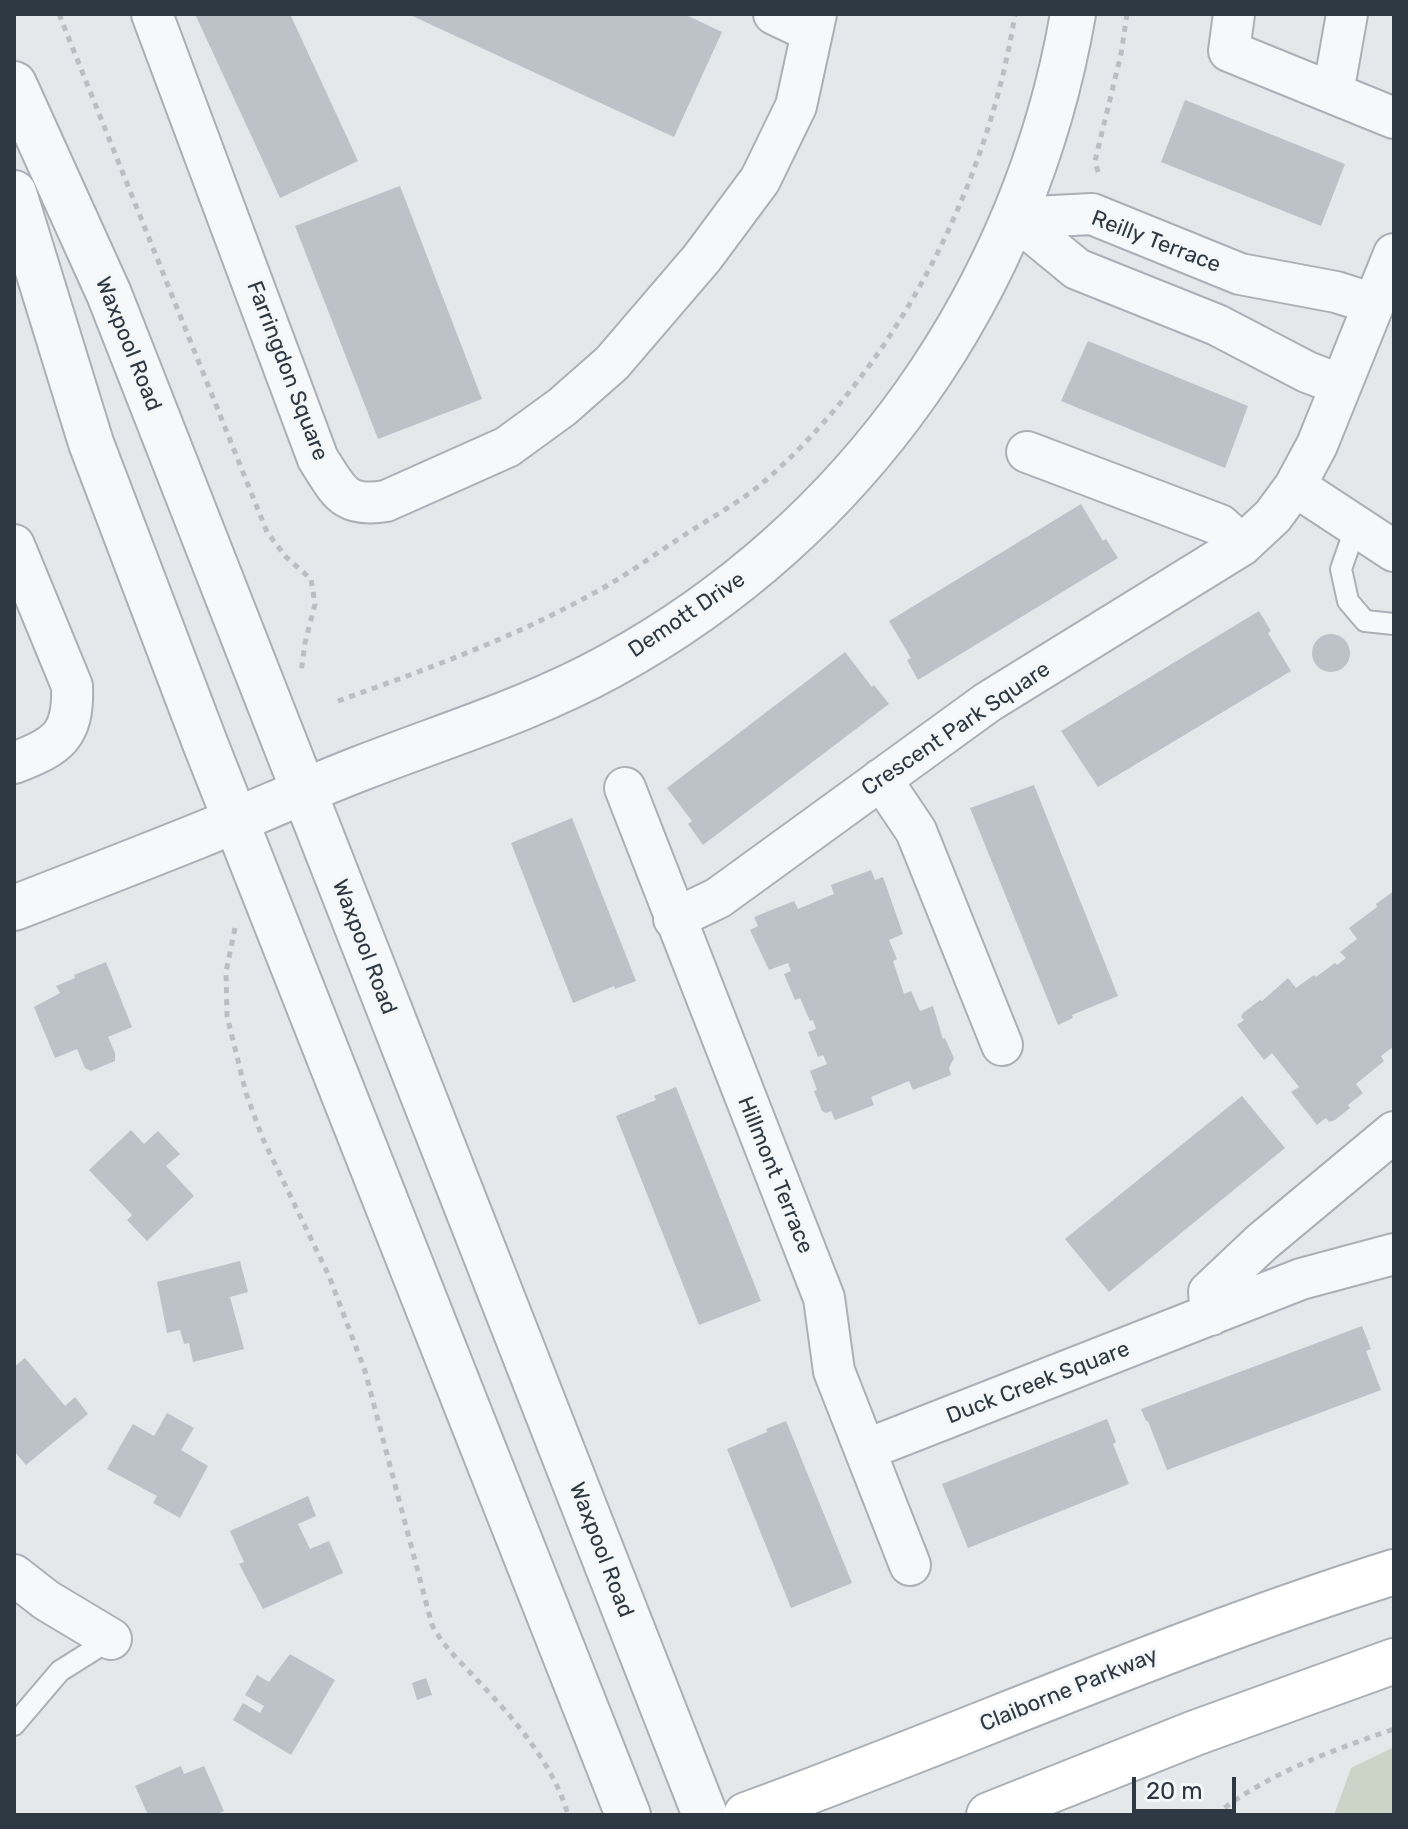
<!DOCTYPE html>
<style>
body{margin:0}
#map{position:relative;width:1408px;height:1829px;overflow:hidden;background:#e5e8eb;font-family:Rubik,sans-serif}
canvas{display:block}
.frame{position:absolute;inset:0;border:16px solid #2e3842;pointer-events:none}
.scale{position:absolute;left:1132px;top:1777px;width:104px;height:36px;box-sizing:border-box;border:4px solid #2e3842;border-top:0;padding-left:10px;font-size:24px;line-height:28px;white-space:nowrap;color:#2e3842;-webkit-text-stroke:6px #f4f7f8;paint-order:stroke}
</style>
<div id="map">
<canvas width="1408" height="1829"></canvas>
<div class="frame"></div>
<div class="scale">20 m</div>
</div>
<script>
const c = document.querySelector('canvas').getContext('2d');
c.lineJoin = 'round';
function paint(path, color) {
  c.fillStyle = color;
  c.fill(path, 'evenodd');
}
function trace(path, color, width, dash) {
  c.strokeStyle = color;
  c.lineWidth = width;
  c.lineCap = dash ? 'butt' : 'round';
  c.setLineDash(dash || []);
  c.stroke(path);
}
function write(font, color, halo, rows, align = 'center') {
  c.font = font + ' Rubik,sans-serif';
  c.lineWidth = 6;
  c.setLineDash([]);
  c.textBaseline = 'middle';
  c.strokeStyle = halo;
  c.fillStyle = color;
  for (const [text, x, y, turn = 0] of rows) {
    c.save();
    c.translate(x, y);
    c.rotate((+turn || 0) * Math.PI / 180);
    c.textAlign = isNaN(turn) ? turn : align;
    if (halo) c.strokeText(text, 0, 0);
    c.fillText(text, 0, 0);
    c.restore();
  }
}
paint(new Path2D(`
 M1394 1747V1815H1334L1351 1768Z`), '#ccd4c7');
paint(new Path2D(`
 M195 14H290L358 161 280 198Z
 M408 14H684L722 32 674 137Z
 M1185 100 1345 164 1321 226 1161 162Z
 M400 186 482 399 378 439 295 226Z
 M1088 341 1248 406 1225 468 1061 401Z
 M1081 504 1103 541 1106 539 1118 558 918 680 907 660 911 658 889 621Z
 M1259 611 1271 631 1268 633 1291 671 1098 787 1061 731Z
 M1312 653a19 19 0 1 1 38 0a19 19 0 1 1-38 0Z
 M845 652 872 687 874 685 889 704 703 845 688 824 692 821 667 788Z
 M1034 785 1118 996 1072 1015 1073 1018 1058 1025 970 808Z
 M572 818 636 981 615 989 614 986 573 1003 511 843Z
 M871 870 875 880 883 877 903 934 889 940 897 959 893 961 904 994 911 991 920 1011 933 1006 943 1039 945 1038 954 1058 949 1068 951 1075 913 1090 909 1081 871 1097 874 1105 835 1120 831 1111 826 1113 822 1111 814 1091 817 1090 810 1071 827 1064 823 1055 818 1057 808 1032 816 1029 813 1020 810 1021 800 998 795 1000 784 974 791 971 788 963 769 970 750 930 758 926 754 917 794 901 798 909 834 894 831 885Z
 M1394 891V1046L1381 1056 1384 1061 1356 1084 1363 1093 1348 1105 1350 1108 1335 1120 1329 1122 1326 1118 1317 1125 1291 1092 1299 1087 1272 1053 1264 1060 1237 1025 1244 1020 1241 1017 1243 1013 1260 1000 1262 1001 1288 978 1296 988 1314 975 1316 977 1335 963 1337 965 1346 958 1340 952 1357 939 1349 928 1377 907 1376 904Z
 M106 962 132 1027 108 1037 115 1053V1061L91 1071 85 1068 77 1049 55 1058 34 1007 60 993 56 986 75 978 74 975Z
 M676 1087 761 1301 699 1325 616 1116 656 1100 654 1096Z
 M1242 1096 1285 1148 1109 1292 1065 1239Z
 M131 1130 144 1144 158 1131 180 1154 166 1166 194 1196 147 1241 127 1220 132 1215 89 1170Z
 M240 1261 248 1292 230 1297 244 1349 193 1362 189 1343 184 1344 180 1330 167 1333 157 1282Z
 M1362 1326 1371 1349 1366 1351 1381 1390 1167 1470 1148 1421H1146L1141 1409Z
 M25 1358 65 1406 75 1397 88 1414 26 1465 14 1451V1367Z
 M167 1413 194 1428 181 1450 208 1466 180 1518 153 1503 157 1496 107 1469 133 1424 154 1436Z
 M1107 1419 1116 1442 1113 1444 1129 1484 968 1548 942 1484Z
 M786 1421 852 1583 791 1608 727 1449 767 1432 766 1429Z
 M308 1496 316 1516 298 1524 310 1549 329 1541 343 1573 263 1609 239 1564 244 1562 230 1531Z
 M290 1654 335 1680 291 1755 233 1720 243 1703 260 1713 264 1706 245 1695 257 1675 269 1682Z
 M426 1678 432 1695 417 1700 412 1683Z
 M181 1766 184 1774 204 1766 224 1811 214 1815H148L135 1786Z`), '#bcc2c7');
const service = new Path2D(`
 M1356 526 1341 569 1348 601 1365 621 1394 624
 M14 1725 60 1671 111 1639`);
const minor = new Path2D(`
 M152 14 318 459C339 491 343 508 386 501L507 447 562 407 612 363 702 258 760 180 796 106 816 14
 M774 14 812 32
 M1234 14 1229 51 1394 118
 M1333 93 1347 14
 M1341 385 1307 372 1217 325 1077 269 1015 218 1092 214 1240 274 1336 292 1374 304
 M1027 452 1220 525 1242 545
 M1295 486 1394 551
 M14 545 72 686C74 737 57 746 14 763
 M881 779 916 831 1002 1045
 M625 788 824 1298 834 1371 910 1565
 M674 919 718 898 988 702 1242 545 1273 516 1295 486 1317 445 1394 254
 M1211 1315 1209 1292 1262 1242 1394 1132
 M865 1450 1301 1279 1394 1254
 M14 1575 46 1600 111 1639`);
const tertiary = new Path2D(`
 M14 84 109 294 705 1815
 M14 193 91 443 205 743 628 1815
 M14 908C76 884 138 860 200 835 255 813 309 788 364 767 446 735 532 709 610 666 857 531 1025 291 1073 14`);
const secondary = new Path2D(`
 M746 1815C963 1736 1174 1641 1394 1572
 M989 1815 1195 1733 1394 1661`);
trace(service, '#aab0b5', 24);
trace(minor, '#aab0b5', 44);
trace(tertiary, '#aab0b5', 48);
trace(secondary, '#aab0b5', 48);
trace(new Path2D(`
 M59 14 267 532 286 557 311 579 315 604 305 643 301 673
 M1098 172 1095 161 1121 54 1127 14
 M338 701C425 670 513 638 594 593 626 576 655 554 686 534 712 517 742 501 766 480 897 365 988 186 1015 14
 M235 928 226 972 227 1016 246 1093 263 1139 329 1276 365 1371 432 1625C445 1649 461 1662 479 1682 514 1718 555 1767 568 1815
 M1215 1815C1268 1773 1331 1751 1394 1729`), '#bbbec3', 5, [6, 6]);
trace(service, '#f7f8fa', 20);
trace(minor, '#f7f8fa', 40);
trace(tertiary, '#f7f8fa', 44);
trace(secondary, '#fff', 44);
write('22px', '#2e3842', '#f4f7f8', [
 ["Reilly Terrace",1156,242,21],
 ["Waxpool Road",128,344,68],
 ["Farringdon Square",287,371,69],
 ["Demott Drive",687,615,-34],
 ["Crescent Park Square",956,729,-34],
 ["Waxpool Road",364,947,69],
 ["Hillmont Terrace",775,1175,68],
 ["Duck Creek Square",1038,1383,-21],
 ["Waxpool Road",601,1550,69],
 ["Claiborne Parkway",1069,1690,-22]
]);
</script>
